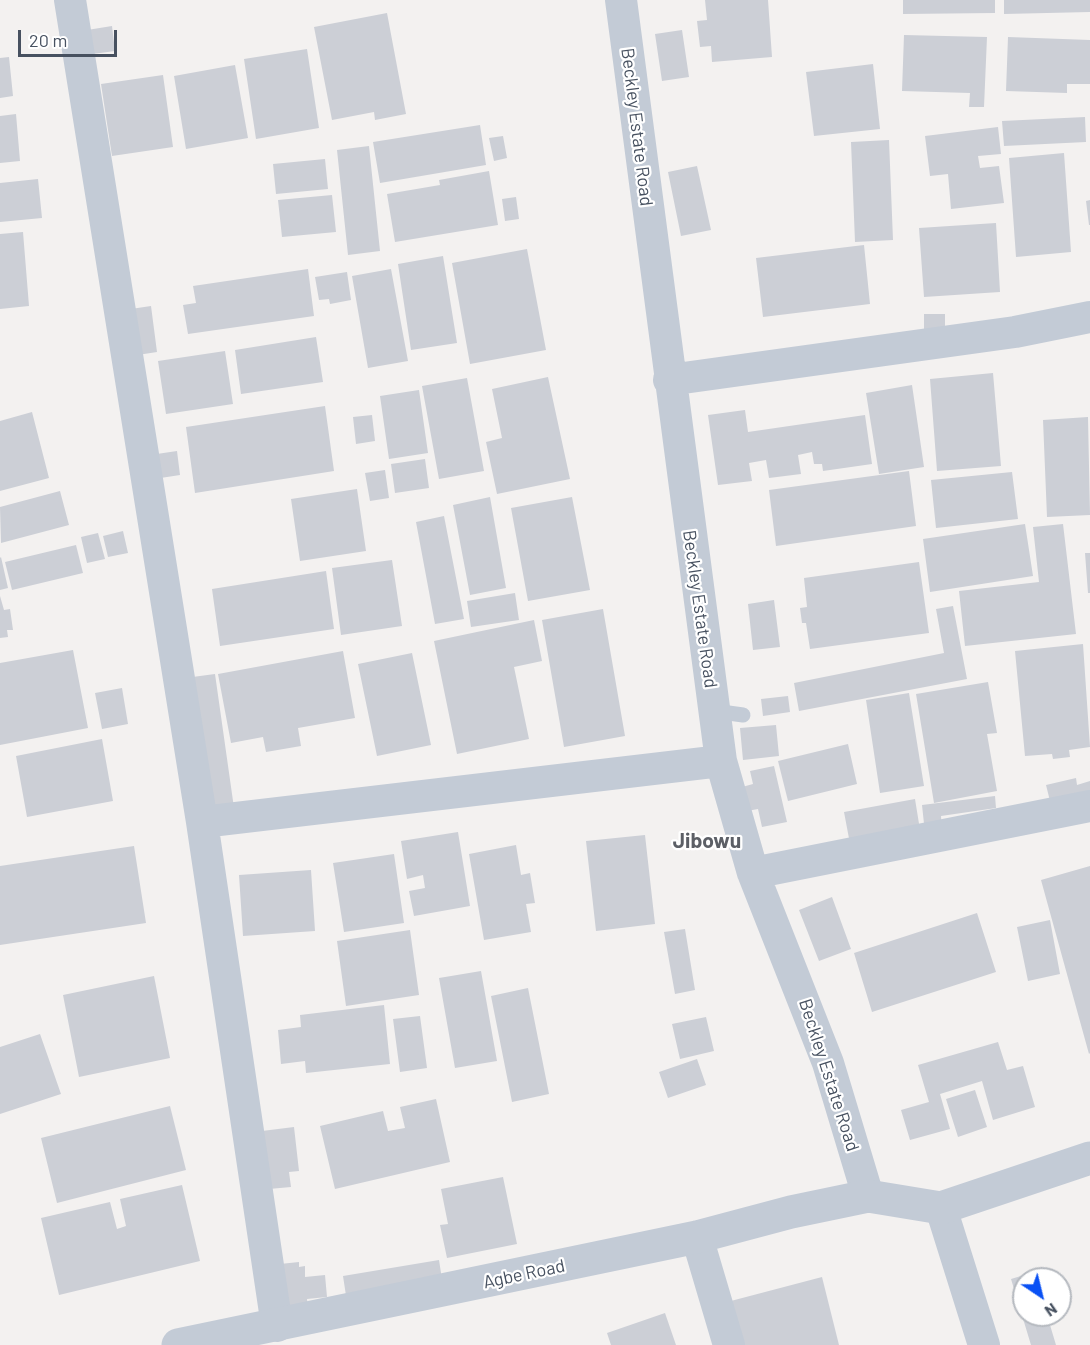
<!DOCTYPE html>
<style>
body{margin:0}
#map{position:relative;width:1090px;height:1345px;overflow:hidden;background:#f3f1f0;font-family:Barlow,sans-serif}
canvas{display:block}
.north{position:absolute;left:1012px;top:1267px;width:60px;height:60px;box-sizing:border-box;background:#fff;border:2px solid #b5b9bf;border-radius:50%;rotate:145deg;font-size:16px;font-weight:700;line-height:24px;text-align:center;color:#475160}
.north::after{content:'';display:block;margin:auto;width:21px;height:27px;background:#0a51f4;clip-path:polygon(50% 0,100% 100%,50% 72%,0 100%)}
.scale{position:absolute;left:18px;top:30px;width:99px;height:27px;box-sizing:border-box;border:3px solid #475160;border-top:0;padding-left:8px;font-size:18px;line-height:21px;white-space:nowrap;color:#475160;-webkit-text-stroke:4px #fff;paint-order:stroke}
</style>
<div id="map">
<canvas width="1090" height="1345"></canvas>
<div class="north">N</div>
<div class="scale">20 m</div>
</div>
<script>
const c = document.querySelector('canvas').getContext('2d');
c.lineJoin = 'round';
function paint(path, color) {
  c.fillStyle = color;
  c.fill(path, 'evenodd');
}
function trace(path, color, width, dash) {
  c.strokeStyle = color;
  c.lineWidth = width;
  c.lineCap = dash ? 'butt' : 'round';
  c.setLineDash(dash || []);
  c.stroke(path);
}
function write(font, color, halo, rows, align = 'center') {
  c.font = font + ' Barlow,sans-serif';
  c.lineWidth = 4.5;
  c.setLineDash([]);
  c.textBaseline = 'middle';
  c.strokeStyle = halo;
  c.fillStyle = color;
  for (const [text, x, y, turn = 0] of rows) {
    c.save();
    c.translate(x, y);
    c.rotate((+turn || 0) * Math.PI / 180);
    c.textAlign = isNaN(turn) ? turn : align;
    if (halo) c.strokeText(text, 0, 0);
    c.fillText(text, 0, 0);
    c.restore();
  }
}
paint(new Path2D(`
 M705 0H768L772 57 712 62 711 46 700 47 697 21 707 20Z
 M903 0H995V13L903 14Z
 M1004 0H1090V12L1004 14Z
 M387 13 406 114 375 120 374 112 332 120 314 27Z
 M112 26 115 51 85 55 81 31Z
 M682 30 689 77 662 81 655 34Z
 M904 35 987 37 984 107H969L970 93 902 91Z
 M1008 37 1090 40V84H1067V93L1006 91Z
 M307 49 319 128 256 139 244 59Z
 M9 57 13 96 0 98V58Z
 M873 64 880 129 814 136 806 72Z
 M235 65 248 138 186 149 174 76Z
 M163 75 173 147 112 156 101 84Z
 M16 114 20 161 0 163V116Z
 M1085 117 1086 142 1004 146 1002 121Z
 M480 125 486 165 380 183 373 142Z
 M998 127 1001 154 978 156 980 168 999 166 1004 203 951 209 948 174 930 176 925 136Z
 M503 136 507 158 494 161 489 138Z
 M889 140 893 240 855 242 851 142Z
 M369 146 380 251 348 255 337 150Z
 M1064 153 1071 252 1016 257 1009 158Z
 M325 159 328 189 276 194 273 164Z
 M697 166 711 230 681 236 668 172Z
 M489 171 498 225 395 242 387 194 440 185 439 180Z
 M38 179 42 218 0 222V183Z
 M332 195 336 232 282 237 278 200Z
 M516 197 519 219 505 221 502 199Z
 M1090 200V225H1089L1086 201Z
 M996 223 1000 292 924 297 919 228Z
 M23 232 29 306 0 309V234Z
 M864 245 870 304 763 317 756 258Z
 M527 249 546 350 470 364 452 263Z
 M443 256 457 343 411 350 398 264Z
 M308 269 314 316 188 334 183 305 196 303 193 286Z
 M391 269 408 361 368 368 352 276Z
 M347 272 351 300 330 304 329 299 319 300 315 277Z
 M151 306 157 352 131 356 124 310Z
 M924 314H945V337H924Z
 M316 337 323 382 241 394 235 350Z
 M225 351 233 404 166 414 158 361Z
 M993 373 1001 466 937 471 930 379Z
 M548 377 570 479 497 494 486 442 502 438 492 389Z
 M467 378 484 471 439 479 422 386Z
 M912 385 924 467 879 474 866 393Z
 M419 390 428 453 389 459 380 396Z
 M325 406 334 471 195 493 186 427Z
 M745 410 748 432 865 415 872 464 823 471 822 464H814L812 452 798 455 801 474 769 478 766 460 749 463 752 481 718 485 708 415Z
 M32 412 49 478 0 491V421Z
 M372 415 375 441 356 444 353 417Z
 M1088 417 1090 515 1047 517 1043 420Z
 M177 451 180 475 154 479 150 455Z
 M425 459 429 488 395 493 391 464Z
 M385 470 389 498 370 501 365 473Z
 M909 471 916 526 776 546 769 490Z
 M1012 472 1018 519 936 528 931 480Z
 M357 489 366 551 300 561 291 499Z
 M60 491 69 525 1 543 0 507Z
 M490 497 506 588 470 595 453 505Z
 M572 497 590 590 528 601 511 508Z
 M444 516 464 619 435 624 416 522Z
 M1025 524 1033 576 930 592 923 539Z
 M1063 524 1076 634 965 646 959 591 1039 582 1033 527Z
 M123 531 128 553 108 557 103 536Z
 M98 533 105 559 87 563 81 537Z
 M76 545 83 573 12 590 5 562Z
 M1085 553H1090V593H1088Z
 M1 557 8 588 0 590V558Z
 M392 560 402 626 341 635 332 568Z
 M919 562 929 633 810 649 806 623H802L800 608 807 607 804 578Z
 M326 571 334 629 220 646 212 589Z
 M515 593 519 620 471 627 467 601Z
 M0 596 4 610 10 609 13 630H7L8 637 0 638Z
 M774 600 780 647 753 650 748 604Z
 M953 606 967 679 799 711 794 683 944 653 936 609Z
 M603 609 625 736 564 747 542 620Z
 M534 620 542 661 514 667 529 739 457 754 434 641Z
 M1083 644 1090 747 1069 750 1070 757 1053 759 1052 754 1025 756 1015 651Z
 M73 650 88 728 0 745V663Z
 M343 651 355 718 298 728 301 746 266 752 263 737 231 743 218 674Z
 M412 653 431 745 377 756 358 664Z
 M215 674 234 808 204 812 185 678Z
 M988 682 997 733 987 734 997 791 934 803 916 694Z
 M122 688 128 724 102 729 95 693Z
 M909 693 924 786 880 793 866 700Z
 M788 696 790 712 763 716 761 699Z
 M776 725 779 756 743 760 740 728Z
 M102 739 113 801 27 817 16 756Z
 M848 744 857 784 788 801 778 761Z
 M774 766 787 822 762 827 758 809 747 811 742 787 753 784 750 771Z
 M1076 778 1077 785 1090 781V800L1052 809 1046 785Z
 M995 796 996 808 941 816 942 830 925 833 922 805Z
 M915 799 921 836 851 849 844 812Z
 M458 832 470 906 414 916 409 891 425 888 423 875 407 879 401 841Z
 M645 835 655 924 596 931 586 841Z
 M516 845 521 875 530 873 535 903 526 904 531 932 484 940 469 854Z
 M134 846 146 923 0 945V866Z
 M394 854 404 923 344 932 333 863Z
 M1090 866V1053L1089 1054 1041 880Z
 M311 870 315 931 243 936 239 875Z
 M832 897 851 949 819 961 799 910Z
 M977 913 996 972 872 1012 854 953Z
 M1050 920 1060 974 1028 981 1017 927Z
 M685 929 695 990 675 994 664 932Z
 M410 930 419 995 346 1006 337 941Z
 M481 971 497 1061 455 1068 439 978Z
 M154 976 170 1058 79 1077 63 995Z
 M528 988 549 1094 512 1102 491 996Z
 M384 1005 390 1064 306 1073 305 1061 281 1064 278 1030 301 1027 300 1015Z
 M420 1016 427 1068 400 1072 393 1019Z
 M706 1017 714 1051 680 1059 672 1024Z
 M40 1034 61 1094 0 1114V1047Z
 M998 1042 1007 1070 1023 1066 1035 1107 993 1120 982 1081 940 1094 950 1129 910 1140 901 1110 929 1102 918 1065Z
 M697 1059 706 1085 668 1098 659 1072Z
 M975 1090 987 1127 958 1137 946 1099Z
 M436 1099 450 1162 335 1189 320 1126 383 1111 388 1131 405 1128 400 1107Z
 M170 1106 186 1170 57 1203 41 1138Z
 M294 1127 299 1171 289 1172 291 1187 269 1189 262 1131Z
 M503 1177 517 1244 447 1258 440 1225 448 1224 441 1189Z
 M182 1185 200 1261 59 1295 41 1218 110 1202 117 1229 126 1226 120 1199Z
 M439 1260 443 1286 347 1302 343 1276Z
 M299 1262V1267L305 1266V1277L325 1275 327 1297 307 1299 308 1311 284 1313 280 1264Z
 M1034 1272 1036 1279H1024V1315H1047L1056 1345H1031L1011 1279Z
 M822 1277 839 1345H739L727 1302Z
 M665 1313 676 1345H611L607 1333Z`), '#cccfd6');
trace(new Path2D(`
 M714 711 743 715`), '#c3cbd6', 15);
trace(new Path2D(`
 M70 0 202 822 277 1326
 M621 0 721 761 753 873 828 1063 868 1196
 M669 380 1015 332 1090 317
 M202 822 721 761
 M753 873 1090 806
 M941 1208 984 1345
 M697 1237 729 1345`), '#c3cbd6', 32);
trace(new Path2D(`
 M178 1345 697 1237 791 1212 868 1196 941 1208 1090 1158`), '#c3cbd6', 33);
write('18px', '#475160', '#fff', [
 ["Beckley Estate Road",637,127,83],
 ["Beckley Estate Road",700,609,82],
 ["Beckley Estate Road",829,1075,72],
 ["Agbe Road",524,1274,-12]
]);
write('bold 21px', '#5c5f66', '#fff', [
 ["Jibowu",707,841]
]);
</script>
